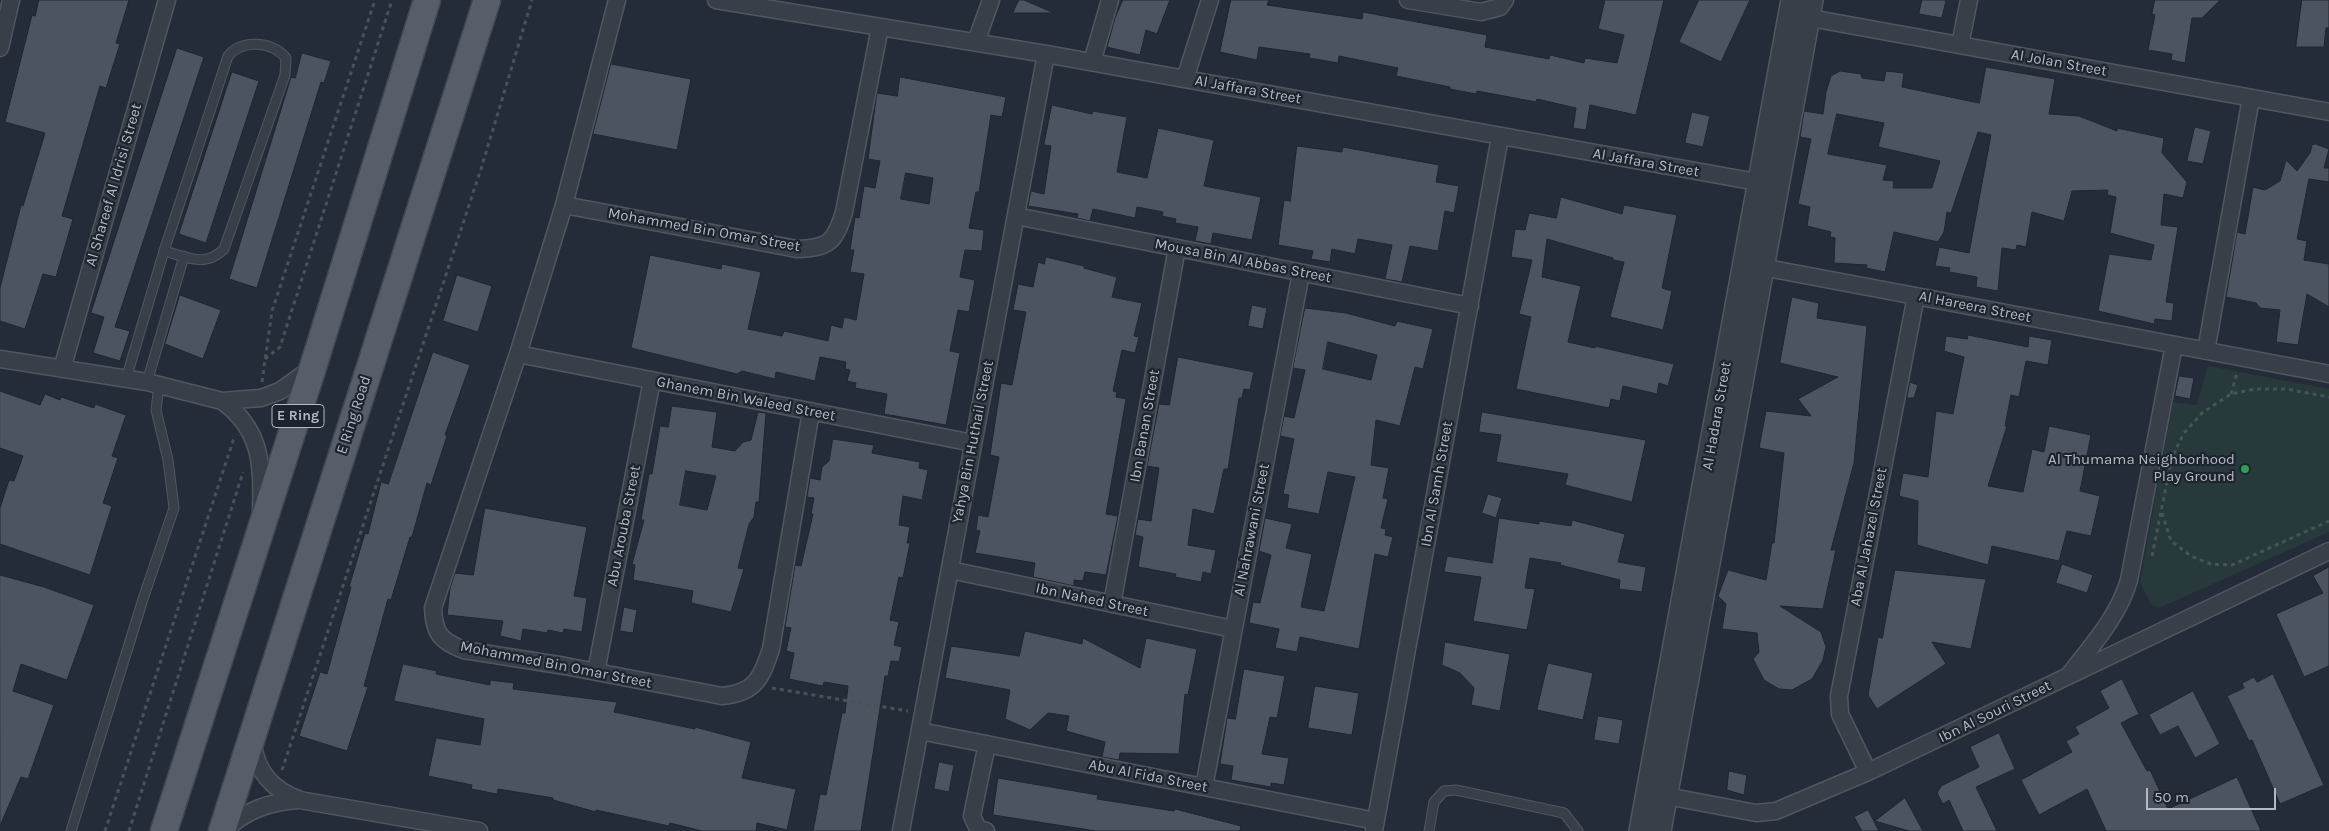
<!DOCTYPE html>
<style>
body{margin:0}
#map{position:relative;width:2329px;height:831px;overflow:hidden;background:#252c39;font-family:Karla,sans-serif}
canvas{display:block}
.scale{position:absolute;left:2146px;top:788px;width:130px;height:22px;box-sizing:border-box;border:2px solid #b4bac5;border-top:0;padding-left:6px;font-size:15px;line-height:18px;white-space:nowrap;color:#b4bac5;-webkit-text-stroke:4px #1e242e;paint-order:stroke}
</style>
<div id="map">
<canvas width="2329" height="831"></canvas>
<div class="scale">50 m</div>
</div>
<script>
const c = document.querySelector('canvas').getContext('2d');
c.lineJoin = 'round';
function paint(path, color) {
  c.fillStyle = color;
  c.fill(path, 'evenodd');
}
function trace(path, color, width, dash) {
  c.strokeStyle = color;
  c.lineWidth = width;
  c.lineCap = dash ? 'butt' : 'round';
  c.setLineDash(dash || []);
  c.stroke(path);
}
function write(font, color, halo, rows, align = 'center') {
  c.font = font + ' Karla,sans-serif';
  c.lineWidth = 4.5;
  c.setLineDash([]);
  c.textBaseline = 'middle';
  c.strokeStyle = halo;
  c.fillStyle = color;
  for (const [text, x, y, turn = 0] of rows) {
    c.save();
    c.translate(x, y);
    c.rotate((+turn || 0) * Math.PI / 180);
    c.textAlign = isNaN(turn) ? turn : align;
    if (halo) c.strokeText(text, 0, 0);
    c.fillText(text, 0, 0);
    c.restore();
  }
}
paint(new Path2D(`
 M2208 366 2329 389V532L2159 608 2151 604 2140 582 2173 402 2197 405Z`), '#28393b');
const building = new Path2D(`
 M39 0H129L116 43 120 44 106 88 100 86 62 216 73 219 56 277 43 274 25 329 0 321V288L21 205 23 206 45 133 5 122 32 15 35 16Z
 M1019 0H1024L1054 13H1013Z
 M1123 0H1170L1157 34 1146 30 1140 55 1107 47 1115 18Z
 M1231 0H1269L1267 5 1362 19 1363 12 1487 35 1485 47 1549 59 1550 55 1584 63 1585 58 1617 63 1624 35 1598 29 1605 0H1664L1636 115 1590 105 1586 130 1573 128 1576 108 1537 99 1536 102 1477 91 1476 94 1450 89V87L1396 76 1398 68 1339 56 1338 63 1309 58 1310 54 1259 47 1257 60 1220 52Z
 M1699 0H1750L1721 62 1679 42Z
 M1922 0H1946L1942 18 1919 14Z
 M2155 0H2220L2202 18H2192L2185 63 2171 60 2172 54 2148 50 2155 15 2152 14Z
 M2302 0H2329V28H2326L2324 47H2296Z
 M177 48 204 57 115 327 130 331 120 361 93 353 104 317 91 313Z
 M302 53 331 61 324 83 321 82 257 288 229 279 291 77 295 78Z
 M611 64 691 79 677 150 593 134Z
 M1986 67 2055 79 2049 114 2079 116 2117 131V128L2164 138 2162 153 2187 182 2183 198 2164 194 2161 225 2178 227 2166 302 2174 303 2172 321 2155 319 2154 324 2098 311 2109 254 2151 260 2154 245 2110 233 2116 197 2107 195 2108 190 2072 191 2064 221 2032 212 2026 247 2017 245 2016 250 2002 248 1998 291 1976 287 1977 277 1949 272 1950 268 1935 266 1939 247 1969 253 1991 135 1978 132 1951 213 1947 212 1944 232 1938 242 1894 232 1885 272 1866 268 1867 265 1834 263 1835 238 1830 237 1831 232 1807 226 1810 207 1798 204 1811 139 1800 137 1804 111 1823 114 1826 92 1831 76 1840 71 1861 74 1862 78 1884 81 1886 71 1904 73 1902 87 1979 103ZM1837 114 1884 123 1878 147 1940 161 1932 188H1893L1894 181 1883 180 1887 165 1828 154Z
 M232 72 259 81 206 243 179 234Z
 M900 77 1006 97 1002 117 991 115 979 192H976L969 228 984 230 982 251 965 250 960 277 975 280 969 312 958 310 950 351 960 353 946 425 884 414 887 394 855 388 856 383 847 381 850 370 845 369 846 362 820 357 815 381 776 372 775 379 742 371 737 374 631 348 650 255 721 269 722 264 761 272 748 329 782 336 784 331 828 341 831 325 842 328 844 317 856 320 864 274 850 272 854 250H850L855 217 859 218 864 186 875 188 880 161 868 159 875 106 877 93 897 96ZM906 173 933 178 929 204 901 199Z
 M1052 105 1092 114 1093 111 1127 117 1117 172 1147 178 1158 128 1214 140 1204 186 1261 197 1252 240 1213 233 1211 244 1195 241 1198 227 1175 223 1176 219 1162 216 1163 212 1137 207 1135 218 1093 209 1090 221 1077 218 1078 214 1028 206 1031 191 1044 194 1051 146 1044 145Z
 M1692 112 1710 116 1703 147 1685 143Z
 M2195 127 2211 131 2203 164 2187 161Z
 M2316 144 2329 149 2324 168H2329V182L2309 179 2297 239 2307 241 2304 260 2329 264V307L2307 294 2298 345 2276 342 2280 310 2260 308 2256 303 2226 297 2237 232 2245 234 2253 187 2265 190 2280 181 2286 160 2297 171 2310 153 2312 145Z
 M1297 146 1342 152 1343 147 1439 165 1436 182 1459 186 1454 213 1445 211 1438 251 1410 246 1402 282 1385 279 1392 245 1358 239 1355 254 1332 249 1330 262 1311 259 1313 251 1278 245 1284 200 1290 201Z
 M1561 197 1622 214 1624 205 1677 215 1662 288 1672 291 1663 330 1610 317 1624 262 1613 260V258L1547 239 1542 277 1581 286 1568 342 1595 348V346L1674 364 1668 386 1659 383 1657 394 1623 386 1620 401 1611 399 1609 408 1516 389 1531 317 1519 314 1532 260 1511 257 1515 229 1525 230 1529 213 1556 218Z
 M1046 257 1084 266V268L1117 277 1112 297 1142 303 1134 336 1139 337 1135 353 1122 350 1113 391 1117 392 1116 397 1126 399 1106 514 1118 516 1106 575 1085 572 1083 581 1074 580V586L1033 577 1035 563 975 553 980 531 976 530 978 515 988 517 999 457 990 455 1001 383 1012 385 1026 312 1013 310 1018 284 1033 287 1038 262 1044 264Z
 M457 275 492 286 478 332 443 321Z
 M180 295 221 310 203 359 165 344Z
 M1792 297 1819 303 1817 318 1867 326 1854 463 1831 550H1836L1823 609 1780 606 1821 632 1826 647 1823 660 1812 679 1792 690 1779 689 1764 680 1753 659 1759 652 1757 633 1722 629 1726 604 1718 596 1728 570 1766 580 1772 543H1774L1784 453 1759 448 1766 411 1811 416 1798 399 1838 377 1780 363Z
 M1252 305 1267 308 1263 329 1248 326Z
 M1305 308 1346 313 1395 326 1397 321 1433 329 1423 369 1415 367 1400 426 1376 420 1371 465 1389 468 1383 498 1388 499 1381 528 1386 529 1385 535 1393 537 1388 557 1375 554 1359 649 1300 637 1297 652 1275 648 1279 629 1249 623 1253 602 1260 603 1271 555 1259 551 1265 518 1292 524 1286 548 1312 554 1301 607 1324 611 1355 477 1328 472 1319 514 1287 508 1289 495 1283 494 1294 439 1280 436 1284 416 1294 418 1305 370 1293 368ZM1328 342 1377 355 1371 380 1323 369Z
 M1968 335 2028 347 2029 336 2052 340 2048 365 2026 361 2019 397 2011 395 2005 426H2007L1988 486 2023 492 2032 449 2044 452 2049 426 2091 435 2080 491 2100 496 2091 536 2067 531 2059 561 1992 546 1988 565 1917 545 1918 501 1899 496 1903 473 1928 477 1936 411 1953 414 1964 357 1944 351 1946 336 1967 339Z
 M433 352 470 365 445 435 447 436 431 485 427 483 412 537H410L391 600 388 599 364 686 368 687 347 751 299 736 320 672 327 674 351 587H349L365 533 368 534 381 482 388 484Z
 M1178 357 1254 372 1250 390 1244 389 1242 398H1239L1228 469H1224L1214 514 1193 509 1188 545 1216 550 1211 574 1203 572 1201 582 1175 577 1176 574 1138 567 1143 537 1135 535 1138 519 1151 521 1159 468 1147 466 1159 404 1169 405Z
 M2179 376 2194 378 2190 399 2175 396Z
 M1910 382 1918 385 1914 398H1907Z
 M0 391 40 405 45 394 60 400 61 397 94 408 95 404 126 415 112 456 118 458 103 503 112 506 90 575 0 544V508L9 480 14 481 23 456 0 448Z
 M672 406 717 412 712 447 735 451 743 442 751 440 758 412 766 413 759 502H756L754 517 749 524 738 568 744 569 731 612 691 603 693 591 633 580 635 565 632 564 644 520H641L649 474H652L660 426 668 427ZM686 471 716 476 707 510 680 505Z
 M1482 412 1646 440 1632 502 1565 485 1568 474 1496 462 1501 435 1479 432Z
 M833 439 874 445 872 453 920 462 919 468 928 470 922 500 903 496 899 525 910 527 907 543H910L903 578 899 577 890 620 899 622 894 645 902 647 899 662 891 661 888 676H885L861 831H813L820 794 826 795 842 713H845L848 686 824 682 823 686 789 679 794 653 786 651 791 628 785 627 795 565 801 566 813 514H811L814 498 807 497 810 478 820 480 822 467 829 461Z
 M1488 494 1502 498 1496 518 1482 513Z
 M485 508 587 527 574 596 587 598 582 632 564 629 563 633 548 630 547 633 523 629 521 641 500 636 503 621 447 615 450 588 455 573 473 575Z
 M1499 518 1539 524V521L1571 526 1572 520 1625 534 1618 562 1646 567 1642 592 1619 589 1620 580 1560 565 1561 563 1530 558 1525 588 1535 589 1527 630 1473 621 1481 577 1444 572 1447 556 1492 563Z
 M2062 564 2093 575 2087 593 2056 583Z
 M2329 567V666L2304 677 2276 614 2323 593 2313 576Z
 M1895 570 1986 579 1971 649 1932 642 1946 664 1877 709 1868 695 1878 637 1882 638Z
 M0 575 44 587 94 605 67 680 21 664 13 691 54 705 28 779 21 777 0 826Z
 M624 607 637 610 633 633 620 631Z
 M1025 631 1082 644 1083 638 1140 668 1146 638 1197 649 1188 695 1185 694 1179 754 1120 753 1119 760 1102 757 1105 742 1066 731 1069 716 1048 713 1030 730 1005 719 1010 690 945 678 951 646 1019 656Z
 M1445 642 1510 654 1500 711 1471 705 1474 688 1460 673 1442 665Z
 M1548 663 1593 673 1583 720 1537 710Z
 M403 664 437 671 436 674 490 685V680L514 683 513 689 617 702 614 712 695 729V727L751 742 742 778 796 789 787 830 757 823 756 831H702L670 823 669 826 596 810V812L553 800V798L498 789 497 794 471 789 472 785 428 776 436 738 480 745 484 719 394 701Z
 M1244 669 1285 676 1277 718 1270 717 1262 754 1289 758 1284 785 1271 783V787L1231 780 1233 766 1220 764 1227 718 1235 719Z
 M2273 674 2324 785 2280 804 2252 740 2249 741 2227 696 2244 688 2242 683 2254 677 2257 682Z
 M2122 679 2139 714 2121 723 2147 771 2150 770 2168 809 2237 777 2261 831H2106L2087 789 2039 815 2021 780 2072 752 2066 741 2079 734 2075 727 2109 708 2100 691Z
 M1315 686 1359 693 1352 735 1308 728Z
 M2193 691 2220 744 2195 758 2178 726 2160 735 2149 715Z
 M1598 716 1623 720 1619 744 1594 740Z
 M1999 733 2015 769 1976 787 1997 831H1963L1949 800 1943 804 1937 793 1941 786 1979 767 1970 747Z
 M939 762 954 765 949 792 934 789Z
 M1729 771 1747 775 1744 795 1727 790Z
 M998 778 1098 795 1097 799 1174 811 1175 809 1241 826 1240 831H1096L993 815Z
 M1905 798 1923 831H1909L1875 821Z
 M1868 810 1879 831H1862L1854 817Z`);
paint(building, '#4c5462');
trace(building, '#202630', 1);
const service = new Path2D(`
 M126 379 164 251 228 56C242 39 272 41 286 58L285 75 224 249C205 268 188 257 164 251
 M147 382 184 256
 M71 831 144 596 174 508 168 460 156 410 159 385
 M1429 831 1434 802 1444 791 1456 790 1564 813 1578 831`);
const minor = new Path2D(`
 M617 0 564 205 518 354 433 608C434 633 440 641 464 650L565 666 722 696C755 693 761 679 771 649L811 411
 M716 0 1046 54 1768 184
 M1408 0 1481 12 1500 7 1505 0
 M1799 16 2329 112
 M976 42 991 0
 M1960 45 1969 0
 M0 48 11 0
 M1092 62 1110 0
 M1185 79 1210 0
 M564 205 797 249C829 248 835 242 844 212L880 27
 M1016 216 1470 306
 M1751 265 2329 374
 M2206 351 2251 98
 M518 354 973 443
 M0 359 147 382 222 401 261 398 280 391 312 368
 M62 369 167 0
 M222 401C261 429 263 465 261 510
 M950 570 1233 629
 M1112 604 1177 248
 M596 672 652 380
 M2069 675C2093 644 2118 617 2129 580L2174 345
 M920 731 1376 821
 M253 744C257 773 273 790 300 800L479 831
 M1868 772 1840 714 1839 696 1916 296
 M1204 787 1301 273
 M1656 794 1756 813 1776 811 1868 772 2329 551
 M224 831C246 810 269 802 298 800
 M901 831 1046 54
 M986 831 978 829 972 816 987 744
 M1374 831 1500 137`);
const tertiary = new Path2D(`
 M1640 831 1792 0
 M1660 831 1812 0`);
const primary = new Path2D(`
 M164 831 313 367 427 0
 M222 831 487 0`);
trace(service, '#515761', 11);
trace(minor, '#515761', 19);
trace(tertiary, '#515761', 24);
trace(primary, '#424852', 29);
trace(new Path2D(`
 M265 359 280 347 392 0
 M262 382 272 311 375 0
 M2231 394 2237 373
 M2162 513 2171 541 2191 556 2211 564 2232 565 2329 521
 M2152 556 2172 457 2184 433 2202 413 2231 394 2255 389H2286L2329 397
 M772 688 908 711
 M282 770 481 169 532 0
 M105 831 234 438
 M129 831 243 472`), '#455457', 3, [4, 4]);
trace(service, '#393f49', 9);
trace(minor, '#393f49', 16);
trace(tertiary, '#393f49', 21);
trace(primary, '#575d69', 26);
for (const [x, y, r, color] of [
 [2245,469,5,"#2e9e5b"]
]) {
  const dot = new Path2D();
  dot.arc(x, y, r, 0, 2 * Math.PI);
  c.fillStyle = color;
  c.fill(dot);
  trace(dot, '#1e242e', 2);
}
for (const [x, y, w] of [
 [298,416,52]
]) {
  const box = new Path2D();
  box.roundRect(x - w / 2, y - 11.5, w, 23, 4);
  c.fillStyle = '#1e242e';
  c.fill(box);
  trace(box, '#b4bac5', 1);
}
write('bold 14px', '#b4bac5', null, [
 ["E Ring",298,416]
]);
write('15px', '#b4bac5', '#1e242e', [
 ["Al Jolan Street",2059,63,10],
 ["Al Jaffara Street",1248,90,10],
 ["Al Jaffara Street",1646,163,10],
 ["Al Shareef Al Idrisi Street",114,185,-74],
 ["Mohammed Bin Omar Street",704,230,10],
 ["Mousa Bin Al Abbas Street",1243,261,11],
 ["Al Hareera Street",1975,307,11],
 ["Ghanem Bin Waleed Street",746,399,11],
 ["E Ring Road",354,415,-72],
 ["Al Hadara Street",1717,416,-80],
 ["Ibn Banan Street",1145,426,-80],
 ["Yahya Bin Huthail Street",973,442,-79],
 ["Ibn Al Samh Street",1437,484,-80],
 ["Abu Arouba Street",624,526,-79],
 ["Al Nahrawani Street",1252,530,-79],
 ["Aba Al Jahazel Street",1869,537,-79],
 ["Ibn Nahed Street",1092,600,12],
 ["Mohammed Bin Omar Street",556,665,11],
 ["Ibn Al Souri Street",1995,712,-26],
 ["Abu Al Fida Street",1148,776,11]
]);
write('15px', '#b4bac5', '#1e242e', [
 ["Al Thumama Neighborhood",2235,460],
 ["Play Ground",2235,477]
], 'right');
</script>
